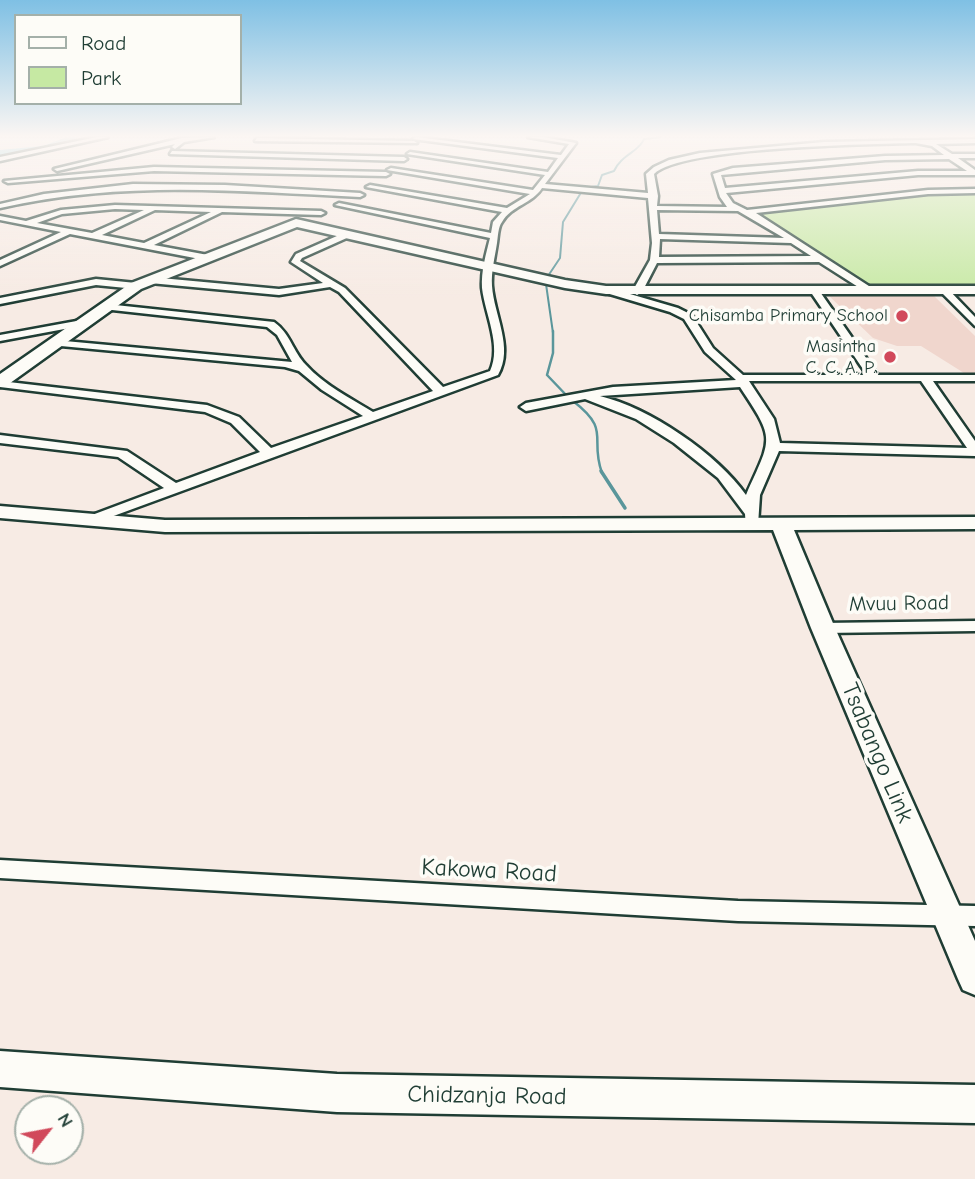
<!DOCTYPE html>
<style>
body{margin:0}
#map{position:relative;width:975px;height:1179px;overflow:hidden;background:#f7ebe4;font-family:"Comic Neue",sans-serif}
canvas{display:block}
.legend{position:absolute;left:14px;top:14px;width:228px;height:91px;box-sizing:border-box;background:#fdfcf7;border:2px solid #a4b0a9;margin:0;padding:9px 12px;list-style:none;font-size:21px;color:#1f3d34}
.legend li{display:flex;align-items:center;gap:14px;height:35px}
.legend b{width:35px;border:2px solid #a4b0a9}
.north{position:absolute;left:14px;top:1095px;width:70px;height:70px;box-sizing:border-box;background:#fdfcf7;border:2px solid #a4b0a9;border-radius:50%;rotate:59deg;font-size:19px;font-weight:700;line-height:28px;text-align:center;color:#1f3d34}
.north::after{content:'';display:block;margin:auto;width:24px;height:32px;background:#d1495b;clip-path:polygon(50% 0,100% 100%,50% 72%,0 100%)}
</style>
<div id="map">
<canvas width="975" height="1179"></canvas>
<ul class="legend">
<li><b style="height:9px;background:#fdfcf7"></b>Road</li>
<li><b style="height:19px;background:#c6e9a3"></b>Park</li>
</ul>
<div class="north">N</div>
</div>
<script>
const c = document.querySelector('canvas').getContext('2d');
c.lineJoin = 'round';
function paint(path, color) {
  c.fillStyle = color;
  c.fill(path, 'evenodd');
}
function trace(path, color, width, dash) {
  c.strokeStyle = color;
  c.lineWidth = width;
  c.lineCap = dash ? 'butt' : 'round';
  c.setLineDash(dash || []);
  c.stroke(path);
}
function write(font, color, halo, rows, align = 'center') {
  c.font = font + ' "Comic Neue",sans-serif';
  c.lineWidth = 7;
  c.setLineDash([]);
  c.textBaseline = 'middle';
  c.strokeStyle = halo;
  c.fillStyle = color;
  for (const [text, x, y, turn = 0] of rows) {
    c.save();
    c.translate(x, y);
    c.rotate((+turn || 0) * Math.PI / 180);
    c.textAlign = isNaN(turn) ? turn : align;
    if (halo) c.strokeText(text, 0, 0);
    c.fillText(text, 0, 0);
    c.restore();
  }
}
paint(new Path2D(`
 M931 293 975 336V373H964L921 346H897L873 338 828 295Z`), '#f0d6cd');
paint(new Path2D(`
 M975 193V285L868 286 754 213 936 194Z`), '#c6e9a3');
trace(new Path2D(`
 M585 188 598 186 602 175 614 171C622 154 639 152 644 139L661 137
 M548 276 560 258 563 222 582 191
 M546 284 553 333`), '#5a969b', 2);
trace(new Path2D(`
 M553 331V353L547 375 568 397
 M573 401C612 431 589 437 602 473`), '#5a969b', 2.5);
trace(new Path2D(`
 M601 471 625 508`), '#5a969b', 3.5);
paint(new Path2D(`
 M67 137H79L45 152 0 156V150L43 146Z`), '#82d1df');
const street = new Path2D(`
 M97 137H108L0 161V157Z
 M214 137 184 142 175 149 172 147 175 144 57 171 54 169 182 138Z
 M528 137H543L576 143 545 184 648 193 646 174 654 167 669 160 700 153 824 142 975 139V143L936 144 952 154H975V158H958L975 170V175H918L726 193 733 203 747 210 928 190 975 189V193L928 194 756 213 872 288V292H866L819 262 657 263 642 292 637 295 632 292 650 260 652 243 648 198 542 188C533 203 511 206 502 222 498 227 498 237 497 243 495 257 491 271 492 286 494 315 514 348 498 375L89 525 84 524 82 521 84 518 164 488 118 457 0 443V435L127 451 176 483 260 452 231 423 205 412 0 387V381L207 405 239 417 271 448 363 416 322 390 299 371 285 367 50 345V341L54 340 292 362 277 335 267 327 103 309V305L106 304 274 322C290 333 293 352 306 365 324 385 350 398 373 412L433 391 339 292 330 287 279 295 150 283 145 280 150 277 279 289 323 283 291 262 296 254 346 232 350 235 349 237 302 258 300 261 345 288 443 387 490 371C502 346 485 314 482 288 481 271 486 254 490 238L335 205 339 203 491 233 493 222 502 212 366 187 370 185 507 208 530 194 387 170 391 168 533 190 545 175 407 154 410 152 548 172 558 158 413 139 416 137 561 155 569 144ZM916 143 932 146 944 155 885 156 733 168 713 174 720 197 727 207 657 206 658 196 654 174C681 147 869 144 916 143ZM949 159 967 171H918L725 188 721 175 885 160ZM657 210 738 211 784 238 659 234ZM660 239 791 243 811 256 659 257Z
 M257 138 414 141 417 143 255 141Z
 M172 151 404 157 407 159 404 161 170 154Z
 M154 167 386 172 390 174 386 176 154 171 8 183 4 181Z
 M133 184 225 185 360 193 364 195 360 197C236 191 123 180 0 208V204L44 194Z
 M115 205 321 211 325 213 321 215 222 212 154 245 208 255V259L205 260 70 234 0 266V260L61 232 0 220V216L26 221 61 210ZM115 209 144 210 92 233 37 223 62 214ZM155 210 211 212 144 243 102 235Z
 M96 279 136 283 141 286 136 289 96 285 0 304V298Z
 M606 287 678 308 692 315 713 348 743 375H867L810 291 818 289 878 375H975V381H933L975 441V456L779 451 760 495 758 525 751 529 746 528 745 514 718 478 674 443 636 419 585 399 526 411 520 407 526 403 613 387 736 380 705 352 684 319 670 312 603 292 601 290ZM749 381H921L967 448 780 443 774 419ZM740 387C776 441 772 437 746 495 717 454 650 408 600 396Z
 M941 288H947L975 317V326L941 292Z
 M82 320 86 321V325L0 341V335Z
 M975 621V631L823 633 815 628 823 623Z
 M0 860 738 901 975 906V926L738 921 0 878Z`);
const secondary = new Path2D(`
 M296 219 565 280 606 286H975V294H606L565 288 297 227 141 289 6 386 0 387V374L131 283Z
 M0 506 165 520 975 517V529L794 530 835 628 975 941V995L963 990 958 979 811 628 773 530 165 532 0 518Z
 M0 1051 337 1074 975 1085V1123L337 1112 0 1087Z`);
trace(street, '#1f3d34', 5);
trace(secondary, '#1f3d34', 5);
paint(street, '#fdfcf7');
paint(secondary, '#fdfcf7');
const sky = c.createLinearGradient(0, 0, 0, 302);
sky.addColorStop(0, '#7fc0e4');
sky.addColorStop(0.45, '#fbf6f3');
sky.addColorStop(1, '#fbf6f300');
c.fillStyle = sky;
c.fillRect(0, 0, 975, 302);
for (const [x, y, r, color] of [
 [902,316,7,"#d1495b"],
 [890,357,7,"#d1495b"]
]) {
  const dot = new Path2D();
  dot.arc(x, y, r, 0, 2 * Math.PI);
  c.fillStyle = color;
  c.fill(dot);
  trace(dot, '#fdfcf7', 2.5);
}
write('18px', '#1f3d34', '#fdfcf7', [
 ["Chisamba Primary School",888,316],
 ["Masintha",876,347],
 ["C. C. A. P.",876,368]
], 'right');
write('21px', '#1f3d34', '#fdfcf7', [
 ["Mvuu Road",899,604,-1]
]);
write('24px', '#1f3d34', '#fdfcf7', [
 ["Tsabango Link",877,753,67],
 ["Kakowa Road",489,871,3],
 ["Chidzanja Road",487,1096,1]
]);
</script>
